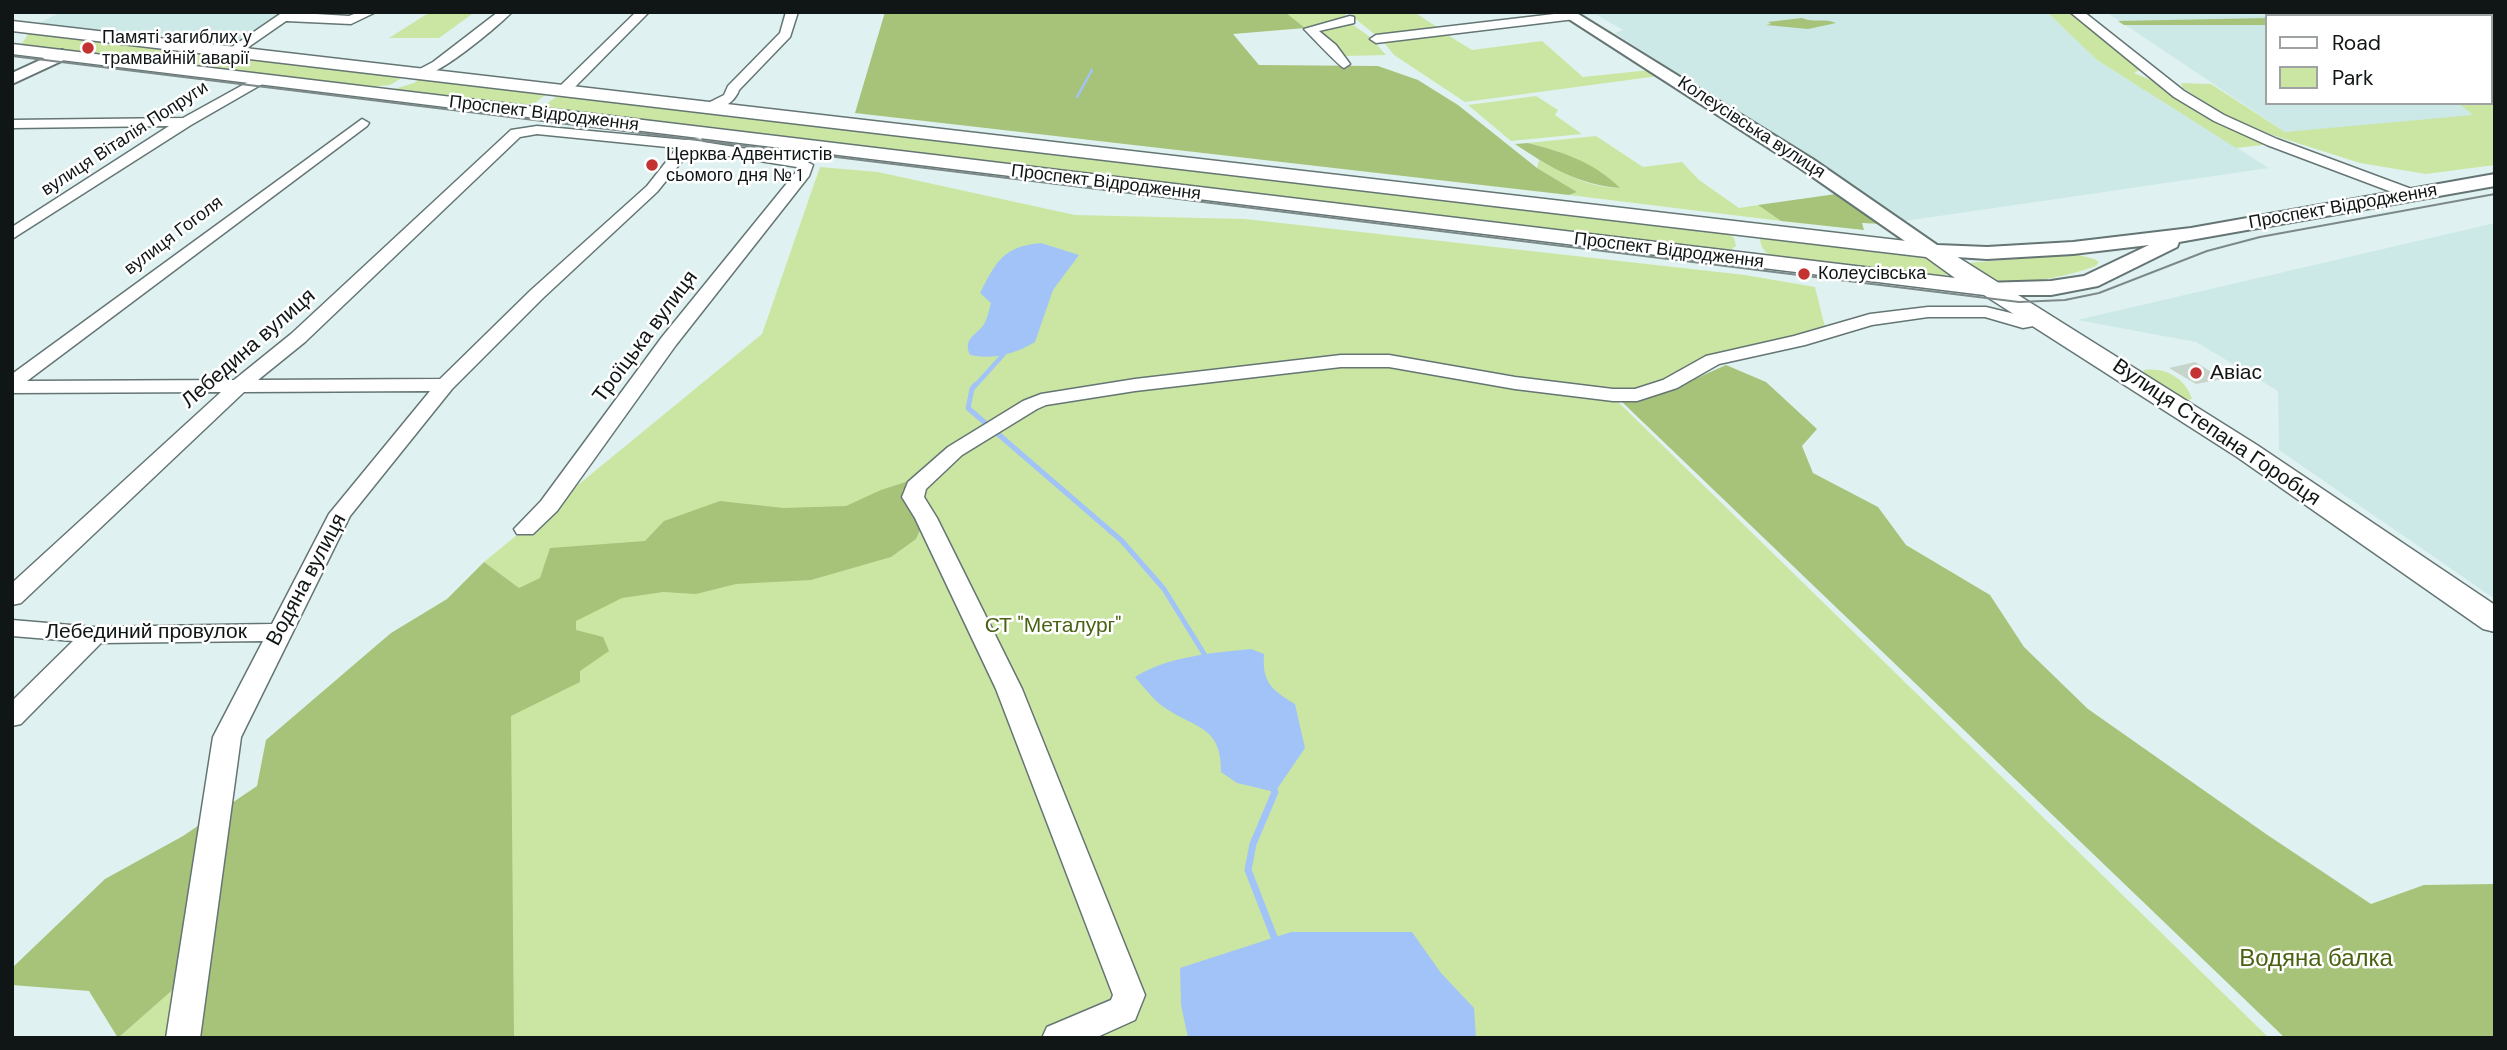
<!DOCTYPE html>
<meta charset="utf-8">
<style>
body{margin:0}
#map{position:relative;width:2507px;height:1050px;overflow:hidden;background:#dff2f1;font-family:"DM Sans",sans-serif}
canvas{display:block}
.frame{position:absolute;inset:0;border:14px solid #101616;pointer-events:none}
.legend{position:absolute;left:2265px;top:14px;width:228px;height:91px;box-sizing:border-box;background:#fff;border:2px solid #9fa2a2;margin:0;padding:9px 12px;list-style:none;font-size:21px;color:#101616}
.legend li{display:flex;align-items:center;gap:14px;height:35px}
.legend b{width:35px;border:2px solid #9fa2a2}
</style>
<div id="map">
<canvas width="2507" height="1050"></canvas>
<div class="frame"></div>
<ul class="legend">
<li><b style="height:9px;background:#fff"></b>Road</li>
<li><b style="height:19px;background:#cbe6a3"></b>Park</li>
</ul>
</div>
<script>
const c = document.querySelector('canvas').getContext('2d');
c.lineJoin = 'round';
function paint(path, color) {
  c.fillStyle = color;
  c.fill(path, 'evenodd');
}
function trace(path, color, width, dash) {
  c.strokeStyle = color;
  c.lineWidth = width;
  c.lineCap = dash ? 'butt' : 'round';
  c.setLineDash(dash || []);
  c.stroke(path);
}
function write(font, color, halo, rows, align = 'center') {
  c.font = font + ' "DM Sans",sans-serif';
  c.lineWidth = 5;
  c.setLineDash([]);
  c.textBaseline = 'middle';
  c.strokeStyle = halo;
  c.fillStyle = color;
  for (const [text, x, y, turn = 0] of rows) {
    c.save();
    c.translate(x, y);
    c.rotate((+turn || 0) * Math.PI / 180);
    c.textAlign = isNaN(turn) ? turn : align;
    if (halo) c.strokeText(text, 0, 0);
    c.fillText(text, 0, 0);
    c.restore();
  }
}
paint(new Path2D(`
 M62 12H281L233 45 39 23Z
 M1578 12H2047L2097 60 2269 168 1905 221 1615 33 1623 30 1597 15H1583Z
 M2106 12H2495V116L2285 132ZM2267 16H2491V103H2267Z
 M2495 223V599L2279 450 2278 391 2196 342 2077 320Z`), '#cce9e7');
paint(new Path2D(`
 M430 12H475L439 38H389Z
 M1283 12H1345L1346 20 1305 28Z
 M1354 12H1414L1443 31 1378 37 1353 17 1352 14Z
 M2047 12H2069L2129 55 2141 69 2134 73 2158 83 2271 144 2236 148 2097 60Z
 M1349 22 1370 37 1386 55 1343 56 1315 28Z
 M30 31 204 52 153 61 21 45Z
 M1446 34 1472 50 1542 41 1583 77 1650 70 1658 76 1465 102 1394 55 1382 40Z
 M209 52 405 76 390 85 369 87 156 61Z
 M422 77 549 92 535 103 519 105 391 90 414 83Z
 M2181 83 2211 84 2285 132 2473 115 2458 103H2491V98L2495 99V165L2426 174 2360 163 2272 135 2223 114 2183 88Z
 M559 95 1729 234 1734 238 1736 246 1731 250H1710L542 107Z
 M1536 96 1558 110 1555 115 1582 134 1511 141 1468 105Z
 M1596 136 1643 167 1682 162 1699 180 1739 208 1758 205 1781 221 1569 195 1577 192 1537 168 1539 160C1565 174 1590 188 1619 188 1593 162 1562 152 1528 143Z
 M820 167 878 172 1075 215 1245 219 1745 275 1815 287 1825 327 1669 380 1631 392 1611 395 2269 1038H343L409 757 484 562 762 334Z
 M1766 236 1925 254 1946 268 1948 273 1943 277 1771 256C1764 251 1761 248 1760 239Z
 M2075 254 2094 259 2099 262 2096 266C2065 277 1990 297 1968 263Z
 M2144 370C2166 367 2185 378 2192 399L2183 401 2142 375Z
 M212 954 199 1038H118Z`), '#cbe6a3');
paint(new Path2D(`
 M885 12 1286 13 1305 28 1233 34 1259 65 1378 66 1418 80 1458 105 1537 168 1577 192 1569 195 855 113Z
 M2270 12H2438L2451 16H2271L2273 14Z
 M1802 18C1813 23 1825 18 1836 23L1808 29 1766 25 1771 24 1768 22Z
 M2267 18V25H2124L2118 21Z
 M1528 143C1563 152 1594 162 1620 188 1579 185 1549 167 1515 144Z
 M1836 194 1871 211 1883 224 1862 223 1864 230 1781 221 1758 205Z
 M1726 365 1766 382 1817 429 1802 446 1813 473 1878 507 1906 545 1990 595 2024 647 2088 709 2266 834 2371 904 2424 885 2495 884V1038H2285L1620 400 1659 395Z
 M915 479 902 491 923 523 916 539 891 557 811 580 736 584 696 594 663 592 622 598 576 621V630L603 637 609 651 580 671V682L511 716 514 1038H199L212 955 118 1038 89 991 12 985V968L105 879 183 836 257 786 266 740 391 633 447 599 484 562 519 588 540 578 550 548 645 541 664 521 720 501 783 508 846 506 881 490Z`), '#a6c379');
paint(new Path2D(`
 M1041 243 1079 255 1053 290 1035 342C1015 354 993 360 970 355 963 340 974 336 983 326 987 320 989 310 991 303L980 293C997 261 1002 247 1041 243Z
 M1251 649 1264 654C1262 683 1272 690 1295 704L1305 748 1275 792 1237 783 1221 772C1222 724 1193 729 1161 705 1152 698 1143 686 1135 677 1168 656 1213 653 1251 649Z
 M1291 932H1412L1441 973 1474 1008 1476 1038H1188L1181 1005 1180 968Z`), '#a2c3f8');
trace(new Path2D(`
 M1077 97 1092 70`), '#a2c3f8', 2.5);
trace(new Path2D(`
 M974 387 1003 355 1002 351`), '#a2c3f8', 4.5);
trace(new Path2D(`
 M975 385 972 389 968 408 1122 541 1164 589 1206 657`), '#a2c3f8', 5);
trace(new Path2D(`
 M1273 788 1275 792 1253 844 1248 870 1276 942`), '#a2c3f8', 7);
paint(new Path2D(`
 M2195 362 2223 379 2196 384 2169 368Z`), '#c6d4cb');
const minor = new Path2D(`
 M283 12 349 16 359 12H376L351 24 286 21 237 55H229V49Z
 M498 12H512C497 27 435 80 416 77V71L433 62Z
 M636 12H649L568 94H558V88Z
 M786 12H798L790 37 739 90C735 103 717 113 704 111V105L724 95 728 86 780 33Z
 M1571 12 1575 13V19L1376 43 1370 39 1376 35Z
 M2070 12H2084L2184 91 2224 115 2277 139 2417 191 2419 194 2417 197H2405L2267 145 2214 121 2174 97Z
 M1350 16 1354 17V23L1319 31 1336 45 1350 64 1344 68C1339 66 1310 35 1304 29Z
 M259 76 264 77V83L191 125 12 239V227L169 126 12 128V120L183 118Z
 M362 119 369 123 367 126 27 381 234 380 291 334 511 130 537 126 686 140 701 138 703 142 798 157 813 165 809 176 676 345 557 511 533 534H517L514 529 541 501 662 337 796 172 797 167 691 150 657 192 543 298 452 389 350 516 241 737 200 1038H166L213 737 263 641 101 643 21 724 12 726V701L73 641 12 636V620L94 627 272 624 329 514 430 391 244 392 21 603 12 605V583L221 392 12 393V374ZM537 134 677 148 647 186 531 290 440 379 258 380 305 342 520 137Z
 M1928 307H1986L2023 316 2043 313 2052 319 2049 323 2023 328 1985 317H1928L1872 325 1805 345 1719 364 1677 388 1637 401H1613L1515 389 1389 367H1341L1135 391 1046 405 1037 409 962 455 926 489 924 497 937 518 1022 689 1145 995 1135 1020 1095 1038H1042L1047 1027 1111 1000 1113 995 996 689 915 518 902 497 908 482 948 447 1023 401 1041 394 1135 379 1341 355H1389L1515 377 1613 389H1635L1663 380 1706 356 1794 336 1870 314Z`);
const tertiary = new Path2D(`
 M1558 12H1575L1814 160 1937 245 1987 247 2073 242 2191 228 2495 174V186L2179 242 2177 247 2098 286 2051 295H1991L1983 293 1980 288 1983 283 2051 281 2084 276 2149 245 2073 254 1987 259 1925 255 1800 168Z
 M62 50 70 55 68 58 12 84V73Z`);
const secondary = new Path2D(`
 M12 21 1932 244 1940 246 2257 445 2495 605V632L2483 629 2237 457 1984 295 12 54V44L1955 278 1926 257 12 31Z`);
trace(minor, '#647574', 3);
trace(tertiary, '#647574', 4);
trace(secondary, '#647574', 3);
paint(minor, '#fff');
paint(tertiary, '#fff');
paint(secondary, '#fff');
trace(new Path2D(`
 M12 56 2019 302 2065 300 2099 293 2207 251 2260 237 2495 194`), '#7c8988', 2);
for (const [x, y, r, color] of [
 [88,48,7,"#c23331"],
 [652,165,7,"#c23331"],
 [1804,274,7,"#c23331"],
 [2196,373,7,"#c23331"]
]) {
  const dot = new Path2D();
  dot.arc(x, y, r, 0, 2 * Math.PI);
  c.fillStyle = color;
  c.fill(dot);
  trace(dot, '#fff', 2.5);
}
write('18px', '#101616', '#fff', [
 ["Памяті загиблих у",102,38],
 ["трамвайній аварії",102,59],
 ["Церква Адвентистів",666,155],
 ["сьомого дня № 1",666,176],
 ["Колеусівська",1818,274]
], 'left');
write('18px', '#101616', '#fff', [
 ["Проспект Відродження",544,114,7],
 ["Колеусівська вулиця",1751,128,33],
 ["вулиця Віталія Попруги",125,139,-33],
 ["Проспект Відродження",1106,183,7],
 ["Проспект Відродження",2343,207,-10],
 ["вулиця Гоголя",174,236,-37],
 ["Проспект Відродження",1669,251,7]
]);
write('21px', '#101616', '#fff', [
 ["Троїцька вулиця",646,337,-53],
 ["Лебедина вулиця",249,349,-41],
 ["Вулиця Степана Горобця",2216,433,34],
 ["Водяна вулиця",307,580,-62],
 ["Лебединий провулок",146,632]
]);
write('21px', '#101616', '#fff', [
 ["Авіас",2210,373]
], 'left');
write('21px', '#496212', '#fff', [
 ["СТ \"Металург\"",1053,626]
]);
write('24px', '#496212', '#fff', [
 ["Водяна балка",2316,960]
]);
</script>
